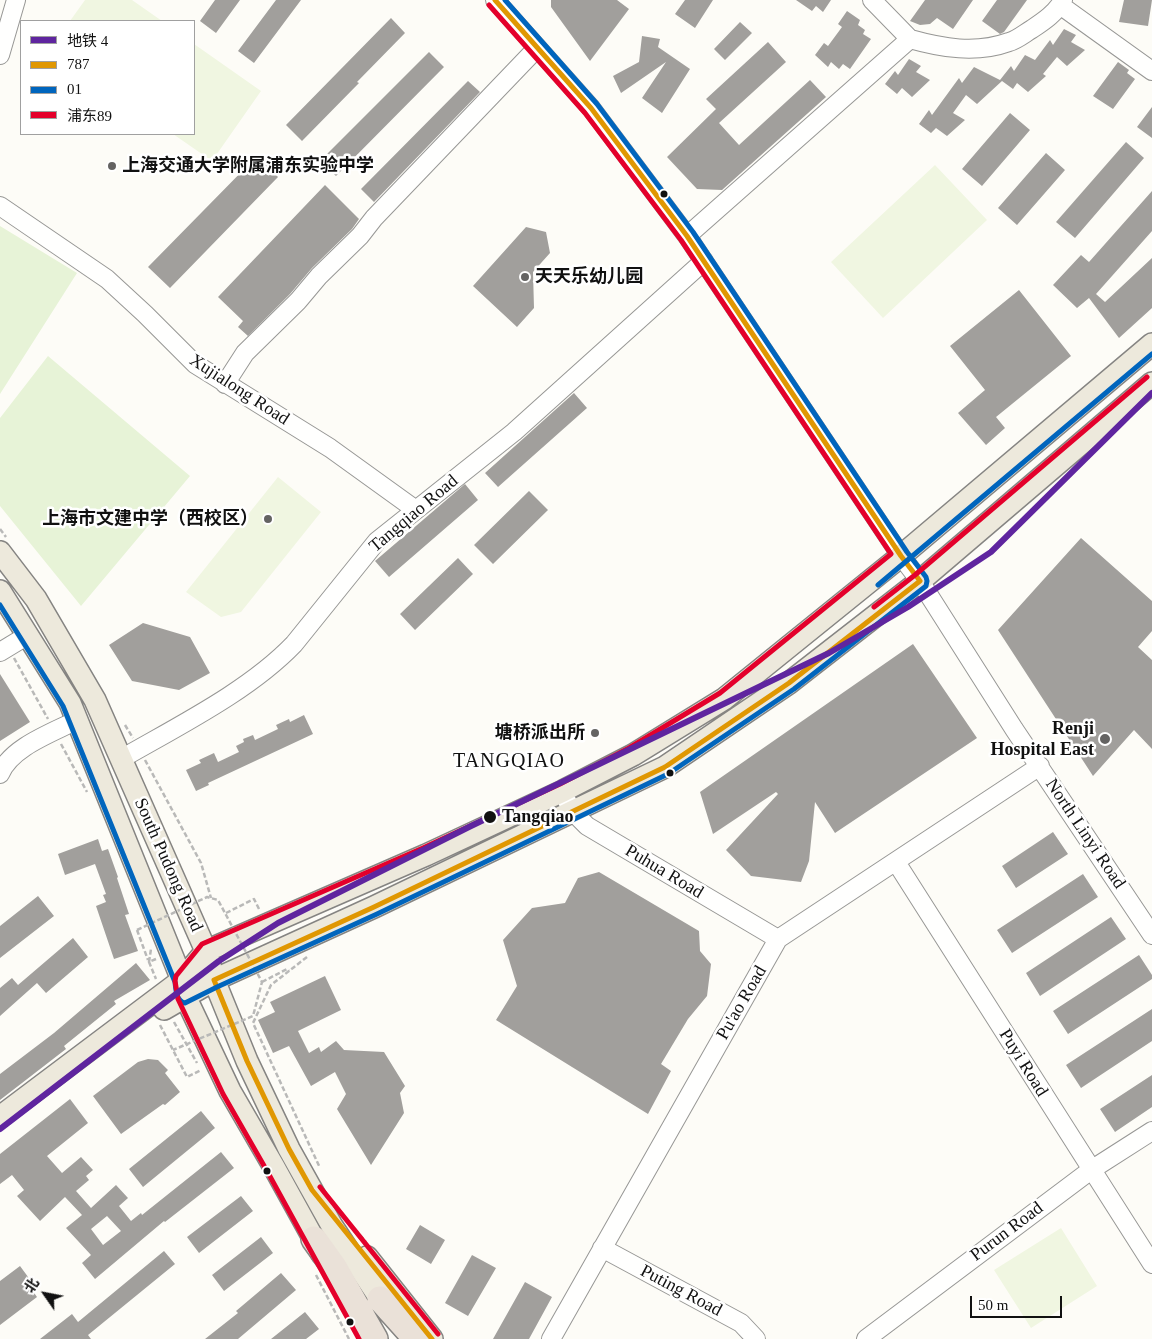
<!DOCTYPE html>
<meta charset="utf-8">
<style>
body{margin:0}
#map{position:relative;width:1152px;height:1339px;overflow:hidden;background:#fdfcf7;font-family:"Times New Roman","Noto Sans SC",serif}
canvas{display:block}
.legend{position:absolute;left:20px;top:20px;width:175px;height:115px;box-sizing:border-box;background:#fff;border:1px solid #a0a0a0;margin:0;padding:6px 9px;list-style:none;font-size:15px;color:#111}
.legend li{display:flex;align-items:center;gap:10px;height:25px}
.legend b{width:25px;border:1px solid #a0a0a0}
.north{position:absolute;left:20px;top:1269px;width:50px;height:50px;-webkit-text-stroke:4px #fff;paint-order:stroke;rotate:303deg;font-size:14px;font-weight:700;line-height:20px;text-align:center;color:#111}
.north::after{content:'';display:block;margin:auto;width:18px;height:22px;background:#111;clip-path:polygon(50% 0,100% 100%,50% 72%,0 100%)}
.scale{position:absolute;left:970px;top:1296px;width:92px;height:22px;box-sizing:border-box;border:2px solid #111;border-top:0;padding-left:6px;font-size:15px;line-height:18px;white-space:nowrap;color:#111;-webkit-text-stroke:4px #fff;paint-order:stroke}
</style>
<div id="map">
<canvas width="1152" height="1339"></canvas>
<ul class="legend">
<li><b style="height:6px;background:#5f259f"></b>地铁 4</li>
<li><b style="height:6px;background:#e09702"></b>787</li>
<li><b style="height:6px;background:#0065bd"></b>01</li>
<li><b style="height:6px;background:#e4002b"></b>浦东89</li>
</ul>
<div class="north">北</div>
<div class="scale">50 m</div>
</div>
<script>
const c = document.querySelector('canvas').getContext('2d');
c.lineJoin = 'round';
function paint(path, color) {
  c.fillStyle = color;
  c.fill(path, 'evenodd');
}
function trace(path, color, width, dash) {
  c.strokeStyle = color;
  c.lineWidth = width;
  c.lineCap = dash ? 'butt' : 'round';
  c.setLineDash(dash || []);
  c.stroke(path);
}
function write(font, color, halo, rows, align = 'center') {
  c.font = font + ' "Times New Roman","Noto Sans SC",serif';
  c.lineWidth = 5;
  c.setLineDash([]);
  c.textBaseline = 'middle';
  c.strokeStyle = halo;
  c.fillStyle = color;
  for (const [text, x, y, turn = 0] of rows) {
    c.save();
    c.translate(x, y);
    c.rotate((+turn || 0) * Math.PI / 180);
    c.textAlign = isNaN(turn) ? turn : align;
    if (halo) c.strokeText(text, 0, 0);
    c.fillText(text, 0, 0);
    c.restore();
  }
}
paint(new Path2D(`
 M0 226 77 273 0 394Z
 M48 356 190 476 81 606 0 506V418Z`), '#e7f3d7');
paint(new Path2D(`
 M85 0H132L162 21H70Z
 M194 44 261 91 212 161 173 134H194Z
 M935 165 987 220 883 318 831 262Z
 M278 477 321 512 241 612 221 617 186 592Z
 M1061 1228 1097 1286 1031 1328 994 1270Z`), '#f0f6e1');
paint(new Path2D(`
 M215 0H240L216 33 200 21Z
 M276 0H301L254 63 238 51Z
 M551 0H617L629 9 590 61 551 7Z
 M685 0H713L695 28 675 14Z
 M796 0H831L823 12 816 6 812 11Z
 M925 0H973L953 29 937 18 930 24 920 25 910 21Z
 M997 0H1027L1004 32 1000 34 982 21Z
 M1124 0H1152L1148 26 1119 22Z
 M847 11 860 20 858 25 865 30 863 34 871 39 850 69 843 64 839 69 831 62 828 67 815 55 824 43 828 46 842 27 838 24Z
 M391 18 405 33 357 82 359 83 302 141 286 125Z
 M740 22 752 33 725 60 714 49Z
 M1064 29 1076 35 1071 42 1085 50 1067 66 1057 57 1043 74 1046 76 1028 92 1017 83 1013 89 1002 81 977 104 966 95 953 113 965 120 947 136 936 128 931 133 919 124 929 110 932 115 959 78 962 83 974 67 1002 81 1000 80 1011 66 1014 71 1025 55 1035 60 1050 40 1053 45Z
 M642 36 660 39 658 47 690 69 662 113 642 98 666 62 621 93 613 76 639 62Z
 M768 42 786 62 719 123 739 145 810 80 826 97 722 190 697 189 667 157 716 109 706 99Z
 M429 52 444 67 336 176 320 161Z
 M909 59 921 66 916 72 930 80 912 97 902 88 897 94 885 84 895 71 898 75Z
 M1118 62 1129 70 1127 73 1135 79 1113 109 1093 96Z
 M468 81 480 92 374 202 361 189Z
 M1152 107V138L1137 127Z
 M1010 113 1030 130 982 186 962 169Z
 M1126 142 1144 158 1075 238 1056 222Z
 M1046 153 1065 170 1017 225 998 208Z
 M257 156 278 177 170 288 148 267Z
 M325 185 359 219 352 229 312 268 290 294 248 336 238 327 243 321 218 297Z
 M1152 191V231L1096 294 1105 302 1152 258V308L1119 338 1089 298 1077 308 1053 285 1081 255 1089 262Z
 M526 227 546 232 550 253 533 272 534 308 517 327 473 286Z
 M1019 290 1071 356 996 417 1005 428 986 445 958 413 985 390 950 346Z
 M574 393 587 408 498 487 485 473Z
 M465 484 478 500 389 577 375 561Z
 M529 491 548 510 493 564 474 545Z
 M1081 538 1152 601V631L1138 647 1152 660V749L1134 730 1093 776 998 630Z
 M458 558 473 574 415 630 400 614Z
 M143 623 190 637 210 673 179 690 132 681 109 645Z
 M913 644 977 738 835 833 815 802 809 861 801 882 751 876 726 850 778 794 776 792 713 834 700 792Z
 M0 674 30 722 0 741Z
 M304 715 313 734 208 783 209 785 196 791 186 770 201 763 199 760 214 753 218 762 239 752 236 746 244 742 243 739 253 735 255 740 278 729 276 725 289 719 290 722Z
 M1053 832 1068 854 1016 888 1002 866Z
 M98 839 102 851 108 849 118 877 117 878 129 914 125 915 138 951 114 959 96 906 106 902 103 895 106 894 95 864 65 875 58 854Z
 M599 872 699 931 700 951 711 964 707 996 688 1019 661 1064 671 1071 648 1114 496 1020 517 986 503 940 532 908 565 903 578 878Z
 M1083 874 1098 897 1012 953 997 930Z
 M38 896 54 916 0 958V926Z
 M1111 917 1126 939 1040 996 1026 973Z
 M73 938 88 957 46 993 37 983 0 1016V988L12 978 18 985Z
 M1139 955 1152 975V979L1068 1034 1053 1011Z
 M136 963 150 980 114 1001 116 1004 64 1046 66 1049 0 1100V1074L54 1033Z
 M325 976 341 1010 298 1031 309 1053 319 1047 321 1052 336 1041 344 1050 384 1052 405 1086 400 1093 404 1113 371 1165 337 1109 346 1094 335 1072 311 1086 289 1046 273 1053 258 1020 275 1012 270 1002Z
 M1152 1009V1041L1081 1088 1066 1065Z
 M148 1059 158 1060 168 1070 165 1073 180 1092 165 1105 163 1104 121 1134 93 1096 138 1062Z
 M1152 1075V1107L1115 1132 1100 1109Z
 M70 1099 88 1123 47 1156 62 1173 81 1157 93 1170 86 1176 89 1180 76 1191 91 1208 116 1185 128 1198 119 1206 131 1221 141 1213 142 1215 221 1152 234 1168 165 1222 164 1221 95 1279 82 1263 91 1255 66 1228 82 1215 65 1197 40 1221 17 1196 24 1190 12 1175 0 1184V1154ZM107 1216 121 1231 103 1245 91 1229Z
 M201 1111 215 1128 143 1187 129 1169Z
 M241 1196 253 1211 199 1253 187 1237Z
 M420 1225 445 1240 431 1264 406 1249Z
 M261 1237 273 1253 224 1291 212 1275Z
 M164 1251 175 1264 88 1335 91 1339H40L72 1314 78 1322Z
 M472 1255 496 1268 468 1316 445 1303Z
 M20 1266 34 1285 30 1287 37 1297 0 1325V1281Z
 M281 1273 296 1290 238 1339H205L238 1313 236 1311Z
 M525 1282 552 1297 529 1339H493Z
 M305 1312 319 1329 306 1339H271Z`), '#a19f9c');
const minor = new Path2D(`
 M495 0 591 108 687 236 901 556 920 581 1014 729 1152 935
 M872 0 910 39
 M1060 5 1152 71
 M0 55 16 0
 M0 206 107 279 145 314 195 364 330 448 416 510
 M687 236 910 39C942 48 976 54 1009 42 1017 40 1025 33 1032 29 1044 21 1056 13 1063 0
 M225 384 245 353 298 301 319 276 360 236 374 218 537 48
 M0 652 28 635
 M121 759C178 726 249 691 294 644L377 541 514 432 704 261
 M0 774C11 747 52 733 77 720
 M567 801 572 811 587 826 778 939
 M896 862 1152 1264
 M602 1248 741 1323 756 1339
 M551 1339 778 939 1040 766
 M866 1339 1091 1170 1152 1131`);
const major = new Path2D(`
 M0 552 36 599 95 700 206 951 214 980 247 1061 289 1149 332 1226 389 1312
 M0 591 70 703 182 980 185 996 230 1091 274 1167 322 1254
 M164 1009 214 980 374 907 665 767 789 683 920 581 1152 383
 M0 1117 182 980 206 951 426 855 563 791 633 755 724 699 901 556 1152 344
 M367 1257 432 1339`);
const highway = new Path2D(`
 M314 1239 334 1267 375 1339
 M380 1299 416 1339`);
trace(minor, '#979795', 20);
trace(major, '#858482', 24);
trace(highway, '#858482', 28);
trace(new Path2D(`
 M0 529 6 537
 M14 658 48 719
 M125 725 133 738
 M61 744 87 792
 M145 760 201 863 211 898
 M226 913 254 899 260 911
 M137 930 148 960
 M307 957 271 985 253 1023 320 1168
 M156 959 149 962 156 979
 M149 962 151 949
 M262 982 287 969 289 971
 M174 1022 197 1063
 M160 1025 187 1077 201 1070
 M355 1229 366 1242
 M316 1275 349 1339`), '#b9b9b8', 2.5, [5, 2.5]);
trace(minor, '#fffffe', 18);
trace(major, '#ede9dc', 21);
trace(highway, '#eae1d8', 25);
trace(new Path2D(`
 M137 930 207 897 218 900 262 982 253 1016 173 1050`), '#b9b9b8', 2.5, [5, 2.5]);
trace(new Path2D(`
 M432 1339 312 1190 289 1149 247 1061 214 980 374 907 665 767 789 683 920 581 901 556 687 236 591 108 495 0`), '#e09702', 5);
trace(new Path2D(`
 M878 585 1152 354
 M0 605 63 706 175 982C176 990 176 1001 185 1003L217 987 377 914 668 774 794 689 926 586 927 581 926 577 907 552 693 232 597 104 505 0`), '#0065bd', 5);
trace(new Path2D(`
 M874 607 915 575 1147 377
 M320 1187 438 1334
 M359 1339 267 1171 223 1094 178 999 175 981 176 976 202 944 423 848 560 784 629 748 720 693 891 554 681 240 585 113 489 5`), '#e4002b', 5);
trace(new Path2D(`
 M0 1129 219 961 278 923 469 827 829 653 908 607 991 552 1152 393`), '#5f259f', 6);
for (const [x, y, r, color] of [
 [112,166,5,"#646362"],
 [664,194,4.5,"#111"],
 [525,277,5,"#646362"],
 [268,519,5,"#646362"],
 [595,733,5,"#646362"],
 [1105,739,6,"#646362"],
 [670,773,4.5,"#111"],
 [490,817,7,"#111"],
 [267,1171,4.5,"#111"],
 [350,1322,4.5,"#111"]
]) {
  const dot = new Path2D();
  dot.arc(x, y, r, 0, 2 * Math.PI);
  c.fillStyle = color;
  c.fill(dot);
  trace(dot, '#fff', 2);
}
write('bold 18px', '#111', '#fff', [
 ["上海交通大学附属浦东实验中学",122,166,"left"],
 ["天天乐幼儿园",535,277,"left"],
 ["上海市文建中学（西校区）",258,519],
 ["Renji",1094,729],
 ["Hospital East",1094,750],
 ["塘桥派出所",585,733]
], 'right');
write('18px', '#111', '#fff', [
 ["Xujialong Road",239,390,33],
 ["Tangqiao Road",414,514,-40],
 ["North Linyi Road",1085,834,56],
 ["South Pudong Road",168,865,66],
 ["Puhua Road",664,872,31],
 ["Pu'ao Road",742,1003,-60],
 ["Puyi Road",1023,1063,58],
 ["Purun Road",1007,1232,-37],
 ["Puting Road",681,1291,28]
]);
write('bold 18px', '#111', '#fff', [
 ["Tangqiao",502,817]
], 'left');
c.letterSpacing = '1px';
write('20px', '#111', '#fff', [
 ["TANGQIAO",509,762]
]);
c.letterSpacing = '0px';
</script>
